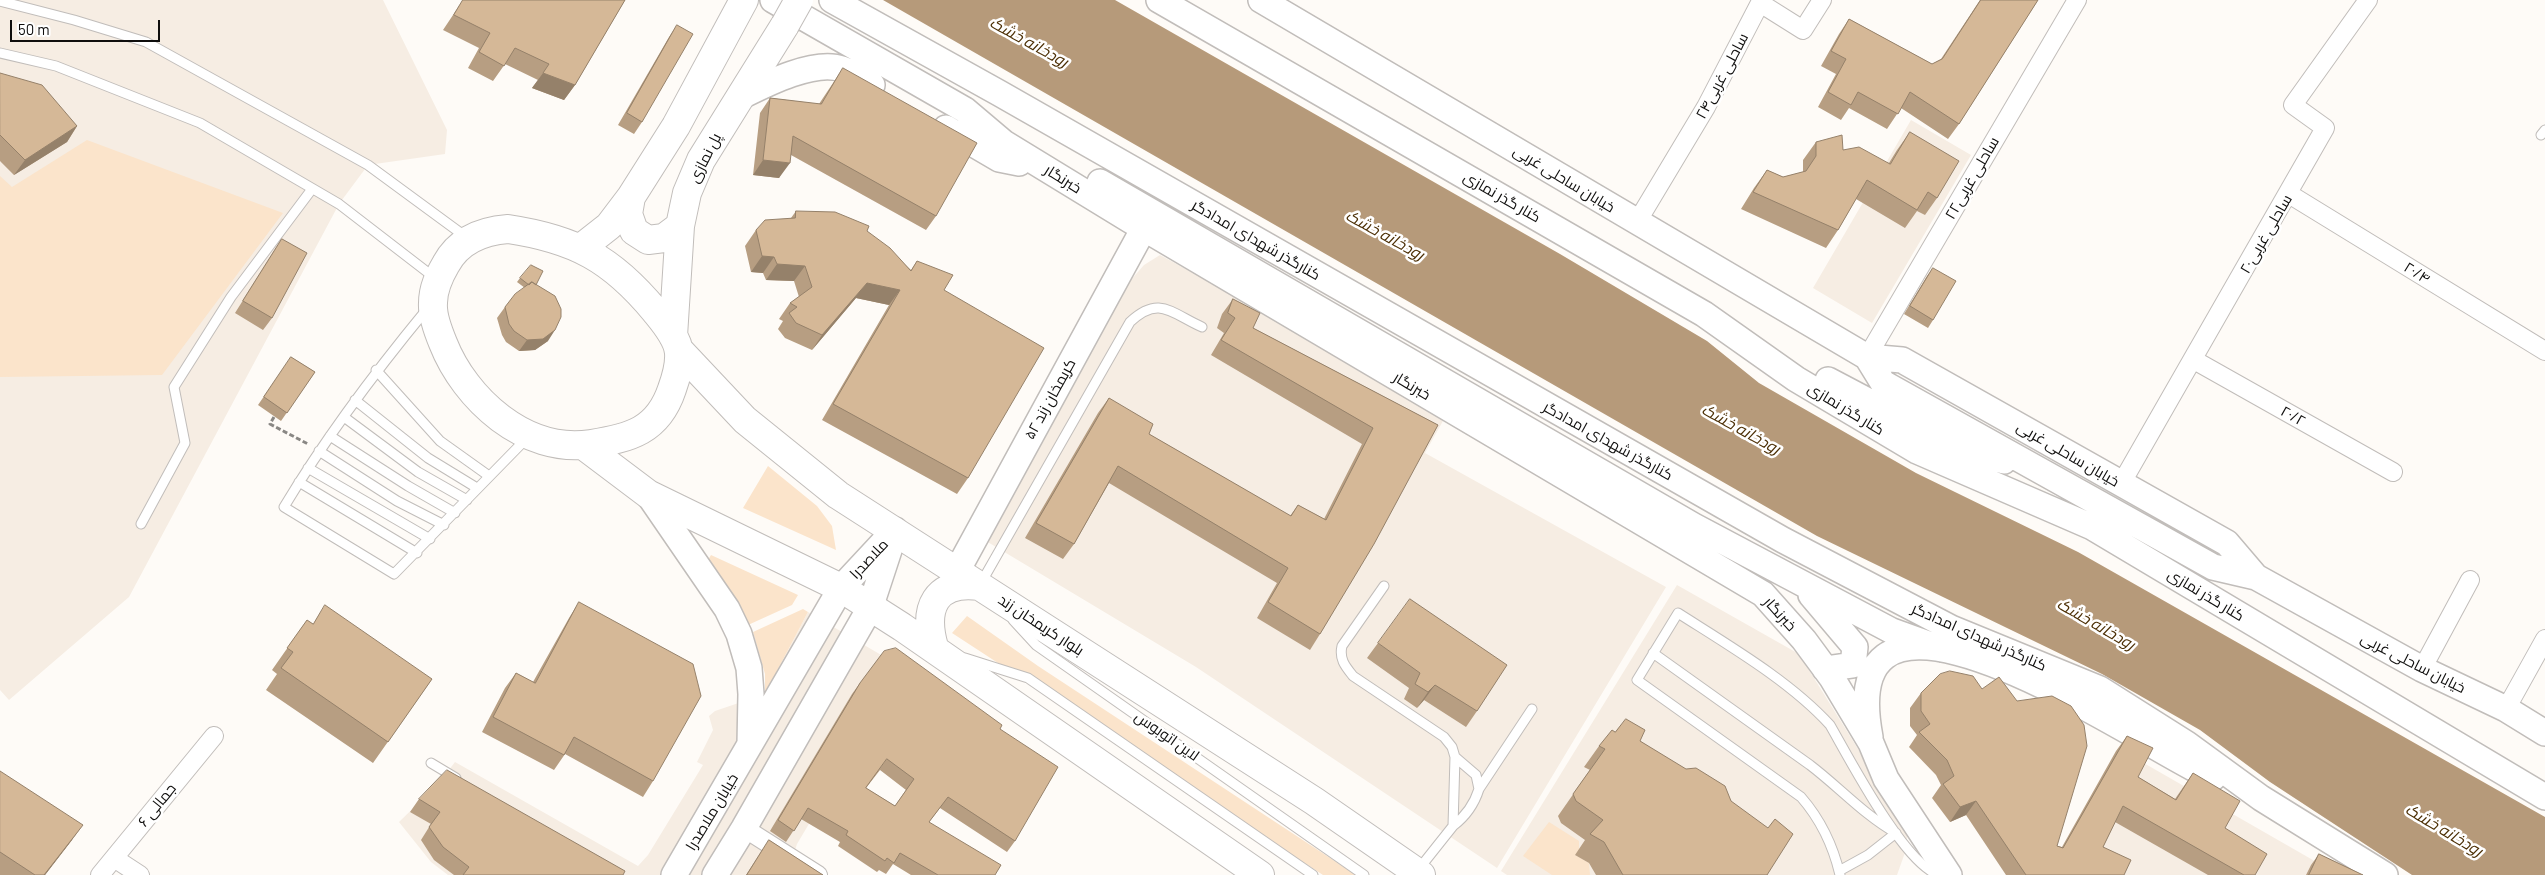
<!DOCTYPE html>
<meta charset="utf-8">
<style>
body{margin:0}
#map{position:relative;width:2545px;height:875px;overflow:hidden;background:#fefbf7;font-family:Barlow,sans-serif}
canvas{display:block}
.scale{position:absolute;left:10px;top:20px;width:150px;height:22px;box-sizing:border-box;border:2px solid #0f0e0d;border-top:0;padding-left:6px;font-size:15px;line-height:18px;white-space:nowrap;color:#0f0e0d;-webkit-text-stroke:4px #fff;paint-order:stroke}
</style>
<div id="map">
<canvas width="2545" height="875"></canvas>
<div class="scale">50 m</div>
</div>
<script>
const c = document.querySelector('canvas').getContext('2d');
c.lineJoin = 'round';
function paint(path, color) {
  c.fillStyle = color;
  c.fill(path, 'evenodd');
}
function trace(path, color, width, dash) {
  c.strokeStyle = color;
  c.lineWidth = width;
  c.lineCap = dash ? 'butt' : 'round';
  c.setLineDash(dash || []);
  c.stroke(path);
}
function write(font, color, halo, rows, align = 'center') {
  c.font = font + ' Barlow,Cairo,sans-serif';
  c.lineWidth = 5;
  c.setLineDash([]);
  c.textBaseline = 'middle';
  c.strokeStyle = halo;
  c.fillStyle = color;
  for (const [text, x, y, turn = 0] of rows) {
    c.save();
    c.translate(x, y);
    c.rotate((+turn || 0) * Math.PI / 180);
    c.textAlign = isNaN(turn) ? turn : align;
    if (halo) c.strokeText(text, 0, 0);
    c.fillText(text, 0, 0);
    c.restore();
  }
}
paint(new Path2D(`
 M0 0H383L447 130 445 154 368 165 339 204 129 597 9 700 0 690Z
 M1911 120 1971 155 1872 323 1813 288Z
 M1160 255 1448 412 1425 453 1666 587 1497 868 1196 667 981 538 1123 289 1144 265Z
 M1677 585 1799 654 1904 823 1907 836V847L1897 875H1507L1501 871Z
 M808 612 888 659 935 694 864 790 835 780 797 844 787 875H448L431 862 399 822 439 783 455 762 638 866 648 855 703 765 697 762 713 730 709 716 715 711 765 694Z
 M2142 762 2339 875H2086Z`), '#f6ede3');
paint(new Path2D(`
 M87 140 283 213 162 375 0 377V176L12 187Z
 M768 466 817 506 832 526 836 550 743 508Z
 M711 555 798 595 792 605 748 625 708 560Z
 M803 609 808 612 765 694V674L753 632Z
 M967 616 1038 666 1356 875H1323L952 633Z
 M1549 822 1579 841V851L1575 855 1589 863 1590 875H1552L1523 856Z`), '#fbe4cb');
paint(new Path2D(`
 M883 0H1115L1560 254 1707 341 1759 383 1916 473 2078 552 2545 817V875H2412L2270 782 2200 730 2102 674 1817 536Z`), '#b69a7a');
const lane = new Path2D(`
 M0 1 74 20 146 42 368 165 466 237
 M0 53 56 66 200 123 339 204 435 278
 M2541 135 2545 130
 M427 309C375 372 326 437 284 507L394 574 527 438
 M376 370 440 441 489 476
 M355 400 428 458 477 488
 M344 417 418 472 467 500
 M330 436 408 486 455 513
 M319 451 397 501 444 525
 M308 468 430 539
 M299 482 417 553
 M141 524 185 443 174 387 231 297 312 189
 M981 583 1130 322C1159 295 1171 313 1202 327
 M1384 586 1342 646C1339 659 1345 666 1353 676L1444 737 1452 747 1455 757 1453 826 1418 870
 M1013 620 1036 645 1364 875
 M1653 653 1810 765C1839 787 1864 815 1896 833L1868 855 1839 871
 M965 658 1028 678 1313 875
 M1455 757 1476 775 1479 789
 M431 763 456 778
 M1453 826C1466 816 1474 805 1479 789L1532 709
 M1840 875C1833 845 1821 820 1801 797L1637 680 1678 613C1728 645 1790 681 1830 725 1849 758 1904 864 1939 875`);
const street = new Path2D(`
 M2289 194 2545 351
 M1637 222 1706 107 1760 3 1803 30 1822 0
 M1867 357 2077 0
 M2194 360 2393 472
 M2121 484 2325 128 2293 105 2368 0
 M2422 669 2470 580
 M2506 709 2545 639
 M744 828 818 875
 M114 858 140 875
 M100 875 214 736`);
const secondary = new Path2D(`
 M773 0 965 110 1004 143 1130 220 1763 594 1804 640 1832 678 1871 743 1886 779 1949 875
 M832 0 999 93 1783 540 1951 628 2100 689 2187 744 2261 798 2385 875
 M1159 0 1704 314 1796 379 1917 451 2092 527 2545 797
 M1261 0 1867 357 1902 360 2227 543 2256 577
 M740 97C764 85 814 59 842 69 852 72 862 79 872 85
 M946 128 999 159 1019 163
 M1100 182 1694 526 1892 631 1942 649
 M1867 357 1883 383 2213 567 2256 577 2422 669 2506 709 2545 733
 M1828 380 1957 448 2004 461
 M648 494 727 609 739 634 749 668 751 694 750 744
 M957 571 1144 228
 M1811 595 1855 647 1853 665 1825 669
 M1870 737C1830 524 2150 752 2213 778
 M674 875 841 588 895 530
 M715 875 744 828 870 608 893 538`);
const primary = new Path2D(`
 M631 197 628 214 634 231 648 240 664 238 680 226
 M508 229C575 239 612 259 655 311 664 322 678 338 679 353 680 366 676 378 672 389 658 431 630 438 591 444 525 454 465 399 443 343 438 331 432 315 433 303 433 288 439 276 446 264 459 240 482 231 508 229Z
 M581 248 609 226 631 197 676 126 744 0
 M673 336 680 226 687 193 701 160 785 25
 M680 351 745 420 838 495 1314 801 1421 875
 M583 445 648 494 841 588 902 627 1260 875
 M934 647C923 608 935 580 980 586`);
trace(lane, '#c1bdba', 11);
trace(street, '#c1bdba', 20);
trace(secondary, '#c1bdba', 28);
trace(primary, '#c1bdba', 30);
trace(new Path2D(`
 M274 417 270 424 308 444`), '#898784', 3, [5, 2.5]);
trace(lane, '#fff', 9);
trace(street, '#fff', 18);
trace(secondary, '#fff', 25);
trace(primary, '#fff', 28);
const primaryBridge = new Path2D(`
 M785 25 799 0`);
trace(primaryBridge, '#c1bdba', 30, []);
trace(primaryBridge, '#fff', 28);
paint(new Path2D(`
 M463 0H625L575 85 564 100 532 88 538 80 505 64 493 81 468 68 479 48 443 30Z
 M1980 0H2038L1959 124 1948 139 1901 108 1887 129 1849 108 1841 120 1818 107 1836 74 1821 66 1839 34 1849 19 1932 64 1941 59Z
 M677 25 642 122 634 134 618 125 669 37Z
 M843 68 936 216 926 230 791 155 779 178 753 175 760 113 770 98 819 104Z
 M0 73 77 126 67 142 14 175 0 161Z
 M1910 132 1937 198 1925 215 1917 211 1905 228 1856 199 1838 230 1826 248 1741 209 1754 188 1767 170 1783 177 1803 172V160L1816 142 1889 163 1897 150Z
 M796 211 867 231 911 270 917 261 944 290 968 478 957 494 822 420 889 305 856 298 812 350 785 338 778 329 783 321 779 319 790 303 799 297 794 281 766 280 763 273 751 272 745 246 756 230 791 218Z
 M282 239 272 318 263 330 235 313 274 251Z
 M1933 268V320L1928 328 1904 314 1927 276Z
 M520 278 536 285 548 341 535 350 519 351 506 342 502 335 497 318 505 307 525 288 517 282Z
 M1233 299 1253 328 1438 425 1320 634 1310 650 1257 618 1277 583 1109 483 1074 544 1063 559 1025 538 1098 413 1109 398 1149 434 1290 516 1298 505 1324 519 1362 444 1211 355 1224 333 1217 328 1222 314Z
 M291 357 315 372 281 421 258 405Z
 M579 602 653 781 643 797 565 754 554 770 482 732 505 688 516 673 533 682 569 618Z
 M307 620 313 624 432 679 373 763 266 690 277 674 272 670Z
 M1378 643 1477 711 1466 727 1424 700 1417 708 1404 699 1409 688 1367 658Z
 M860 683 1000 729 1015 841 1007 852 940 808 929 822 995 875H911L893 864 886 874 879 870 877 872 838 846 840 842 801 819 786 842 770 831 852 694ZM880 770 906 790 895 806 866 788Z
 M1921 693 2057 846 2062 847 2116 751 2127 736 2138 777 2175 799 2193 773 2225 828 2255 875H2208L2115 822 2103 847 2124 875H2006L1966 815 1950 822 1932 798 1941 785 1936 775 1909 747 1917 735 1910 726V708Z
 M1640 741 1731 801 1767 875H1596L1589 863 1575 855 1585 840 1561 823 1558 816 1590 770 1584 767 1599 746Z
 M0 771 72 840 45 875H0Z
 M419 799 623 875H454L434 860 421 840 431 824 410 812Z
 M769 840 823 875H746Z
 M2319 854 2363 875H2306L2311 865Z`), '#b79e82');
paint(new Path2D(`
 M543 73 575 85 564 100 532 88Z
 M77 126 67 142 14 175 25 160Z
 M763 160 790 163 779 178 753 175Z
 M762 256 774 257 763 273 751 272Z
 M777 264 805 266 794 281 766 280Z
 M867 283 900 290 889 305 856 298 812 350 822 335Z
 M555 330 548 341 535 350 519 351 527 340Z
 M1435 685 1424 700 1417 708 1428 692Z
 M1976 801 1966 815 1950 822 1960 807Z
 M83 825 72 840 45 875H44Z`), '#95816a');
const building = new Path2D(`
 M463 0H625L575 85 543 73 549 64 515 48 504 66 479 52 490 33 454 15Z
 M1981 0H2038L1959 124 1910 92 1898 114 1858 92 1851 105 1828 92 1846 59 1831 51 1849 19 1932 64 1942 59Z
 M677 25 693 34 642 122 627 113Z
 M843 68 977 143 936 216 793 136 790 163 763 160 770 98 821 104Z
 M0 73 42 85 77 126 25 160 0 135Z
 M1910 132 1959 161 1937 198 1928 192 1917 210 1867 180 1838 230 1753 192 1767 170 1783 177 1806 171 1816 156V142L1842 135 1843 150 1859 147 1890 164Z
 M796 211 835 212 869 226 867 231 890 248 911 271 917 261 953 275 944 290 1044 348 968 478 833 404 900 290 867 283 822 335 796 323 789 313 797 307 790 303 812 287 805 266 777 264 774 257 762 256 756 230 765 220 795 218Z
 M282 239 307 253 272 318 243 301Z
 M531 265 543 271 536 285 532 282 529 285 520 278Z
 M1933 268 1956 281 1933 320 1910 306Z
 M532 282 555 296 561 309V317L555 330 543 339 527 340 514 331 509 324 505 307 515 294Z
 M1233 299 1260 313 1253 328 1438 425 1374 544 1320 634 1268 602 1288 568 1118 466 1074 544 1036 523 1109 398 1153 424 1149 434 1291 516 1298 505 1326 520 1373 428 1221 340 1235 318 1228 313Z
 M291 357 315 372 287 413 264 397Z
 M1410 599 1507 665 1477 711 1435 685 1428 692 1415 684 1420 673 1378 643Z
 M579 602 693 664 701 696 653 781 574 737 564 755 493 717 516 673 535 683Z
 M325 605 432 679 388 742 281 668 293 652 287 648 307 620 313 624Z
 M896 648 1002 725 1000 729 1058 767 1015 841 948 797 929 822 1001 865 995 875H938L900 853 894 863 887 858 885 861 846 835 848 831 808 808 794 831 778 820 860 683 884 651ZM887 759 914 779 895 806 866 788Z
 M1950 671 1973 676 1982 689 1999 677 2017 701 2052 696 2071 706 2084 725 2087 746 2057 846 2063 848 2127 736 2153 748 2138 777 2176 800 2193 773 2240 801 2225 828 2267 854 2255 875H2244L2123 806 2103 847 2131 860 2124 875H2026L1976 801 1960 807 1943 784 1954 776 1947 760 1919 732 1930 724 1921 711V693L1940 674Z
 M1626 719 1645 730 1640 741 1686 769 1696 768 1725 786 1731 801 1768 828 1775 819 1793 834 1767 875H1623L1604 842 1590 834 1603 820 1576 801 1573 794 1605 749 1599 746 1612 730 1615 732Z
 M447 770 625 871 623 875H463L469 867 443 847 429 827 440 812 419 799Z
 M0 771 83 825 44 875H35L0 852Z
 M769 840 823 875H747Z
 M2319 854 2363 875H2309Z`);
paint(building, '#d5b897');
trace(building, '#95816a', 1);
write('15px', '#0f0e0d', '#fff', [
 ["ساحلی غربی۲۴",1722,76,-62],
 ["پل نمازی",705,158,-63],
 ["ساحلی غربی۲۲",1972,178,-60],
 ["خبرنگار",1063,179,32],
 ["خیابان ساحلی غربی",1564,179,31],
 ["کنار گذر نمازی",1502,197,30],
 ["ساحلی غربی۲۰",2266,234,-60],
 ["کنارگذر شهدای امدادگر",1256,240,30],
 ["۲۰/۴",2417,273,32],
 ["خبرنگار",1412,386,31],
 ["کریمخان زند ۵۲",1050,399,-61],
 ["کنار گذر نمازی",1846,409,31],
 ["۲۰/۲",2293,416,29],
 ["کنارگذر شهدای امدادگر",1608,441,29],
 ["خیابان ساحلی غربی",2068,454,30],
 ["ملاصدرا",869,559,-47],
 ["کنار گذر نمازی",2206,595,31],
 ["خبرنگار",1780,614,48],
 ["بلوار کریمخان زند",1041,625,33],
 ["کنارگذر شهدای امدادگر",1979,637,24],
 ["خیابان ساحلی غربی",2413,663,27],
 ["لاین اتوبوس",1167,736,35],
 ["۶ جمالی",157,805,-51],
 ["خیابان ملاصدرا",712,812,-59]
]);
write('italic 16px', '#4c2f05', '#fff', [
 ["رودخانه خشک",1029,42,29],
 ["رودخانه خشک",1385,235,29],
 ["رودخانه خشک",1741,429,29],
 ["رودخانه خشک",2096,624,30],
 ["رودخانه خشک",2444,830,31]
]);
</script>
